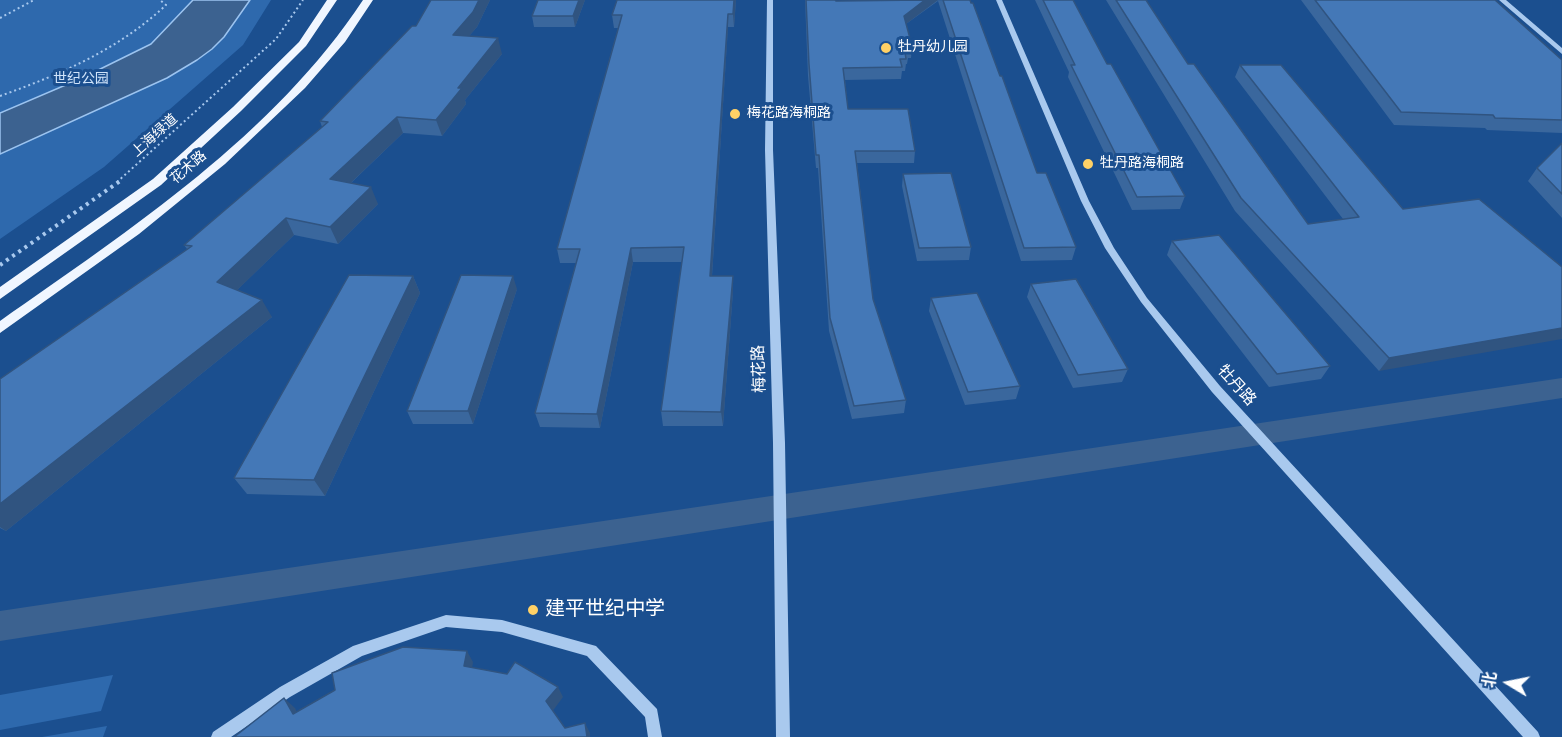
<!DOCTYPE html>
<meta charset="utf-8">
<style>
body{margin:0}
#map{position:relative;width:1562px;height:737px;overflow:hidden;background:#1b4f8f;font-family:"Nunito Sans","Noto Sans SC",sans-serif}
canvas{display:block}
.north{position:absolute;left:1478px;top:653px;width:60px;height:60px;-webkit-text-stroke:4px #1b4f8f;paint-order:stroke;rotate:280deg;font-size:16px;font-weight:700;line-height:24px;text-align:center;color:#fff}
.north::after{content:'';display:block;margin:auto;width:21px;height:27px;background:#fff;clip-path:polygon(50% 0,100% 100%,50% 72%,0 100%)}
</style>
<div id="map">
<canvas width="1562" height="737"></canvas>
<div class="north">北</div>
</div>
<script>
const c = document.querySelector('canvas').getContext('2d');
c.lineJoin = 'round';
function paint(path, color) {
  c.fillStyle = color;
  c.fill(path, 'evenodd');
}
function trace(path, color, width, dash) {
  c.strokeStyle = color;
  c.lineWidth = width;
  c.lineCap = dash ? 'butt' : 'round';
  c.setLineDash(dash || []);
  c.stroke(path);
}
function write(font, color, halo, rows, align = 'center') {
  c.font = font + ' "Nunito Sans","Noto Sans SC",sans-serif';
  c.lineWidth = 6;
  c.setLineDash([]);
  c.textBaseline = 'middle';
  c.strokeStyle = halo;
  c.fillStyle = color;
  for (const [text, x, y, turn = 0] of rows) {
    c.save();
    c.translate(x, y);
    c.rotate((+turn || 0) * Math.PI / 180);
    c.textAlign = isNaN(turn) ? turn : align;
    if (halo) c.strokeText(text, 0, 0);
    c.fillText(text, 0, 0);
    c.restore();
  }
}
paint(new Path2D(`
 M0 0H271L243 45 104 167 0 239Z
 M113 675 101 711 0 730V695Z
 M107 726 103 737H42Z`), '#2e69ad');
const water = new Path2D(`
 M193 0H250L224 37 212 49 197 60 167 78 0 154V113L82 78 151 44Z`);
paint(water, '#3c6290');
trace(water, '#9cc4f0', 1.5);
paint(new Path2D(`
 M1562 378V398L0 641V611Z`), '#3c6290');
trace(new Path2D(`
 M0 18 34 0
 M0 96C61 74 118 50 166 5L160 0
 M117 182 276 39 303 0`), '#a9c9ee', 2, [2, 3]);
trace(new Path2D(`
 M0 265 120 181`), '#a9c9ee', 4, [3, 4.5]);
paint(new Path2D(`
 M767 0H773V150L785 443 790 737H776L773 443 765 150Z
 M996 0H1002L1089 201 1114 248 1147 298 1220 386 1538 732 1540 737H1523L1212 392 1141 302 1105 248 1081 201Z
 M1499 0H1506L1562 48V54Z
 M446 615 502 620 596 646 657 709 662 737H648L645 717 587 656 502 632 446 627 362 656 290 697 231 737H211L213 732 280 687 353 646Z`), '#a9c9ee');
paint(new Path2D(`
 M327 0H337L306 46 241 111 161 185 0 299V287L153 179 233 107 299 42Z
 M363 0H373L345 42 305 88 225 164 139 234 0 333V321C131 229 274 135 363 0Z`), '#f0f6ff');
paint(new Path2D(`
 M431 0H490L477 27 469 36 502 54 465 100 466 104 442 136 403 133 351 183 378 204 338 244 294 235 237 290 272 317 6 531 0 528V379L187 249 184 245 322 127 320 121 416 26Z
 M538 0H585L575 27H534L532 16Z
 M736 0 734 27H728L712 276 733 291 723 426H663L661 411 682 262H633L600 428 540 427 535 413 576 263H560L557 249 618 28H614L612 15Z
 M805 0H835L836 1 970 0 1037 173 1076 247 1072 260 1021 261 938 1 906 24 912 46 911 58H908L907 64H906L905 71H902L901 79 845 80 848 109 915 151 914 163H857L873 299 906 400 904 413 852 419 829 331 818 168H816L808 76Z
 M1035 0H1073L1107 64 1185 196 1180 209 1132 210 1068 77 1069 72Z
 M1106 0H1146L1188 64 1308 224 1343 219 1235 77 1240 65 1403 209 1562 267 1379 371 1235 211Z
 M1301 0H1495L1562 60V133L1487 130 1485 128 1394 125Z
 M1562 143V218L1528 181 1537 168Z
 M903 174 971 247 969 260 917 261 902 186Z
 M1172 241 1330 366 1321 379 1269 387 1167 255Z
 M413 276 420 293 325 496 247 494 234 478Z
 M1031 284 1128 369 1122 382 1073 388 1027 297Z
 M517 289 473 424H413L407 411Z
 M931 298 1020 386 1016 399 965 405 929 311Z`), '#3a679d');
paint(new Path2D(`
 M479 0H490L477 27 457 50 453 35Z
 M579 0H585L575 27 573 16Z
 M734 0H736L734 27 733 14Z
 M925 0H938L902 27 904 16Z
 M728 14V27L711 290 710 276Z
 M498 38 502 54 465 100 466 104 442 136 436 120 458 88Z
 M397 117 403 133 337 196 330 179Z
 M371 187 378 204 338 244 330 227Z
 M286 218 294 235 227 300 217 282Z
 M631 248 633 262 600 428 597 414Z
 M413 276 420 293 325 496 314 480Z
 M513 276 517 289 473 424 468 411Z
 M733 276V291L723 426 721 412Z
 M262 300 272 317 6 531 0 527V504Z
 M1562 328V339L1379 371 1389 358Z
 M467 651 473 662 471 677 464 666Z
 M558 687 563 697 552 712 546 701Z
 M284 698 295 708 303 724 293 714Z
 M585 723 590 733V737H587Z`), '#305480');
const building = new Path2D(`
 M431 0H479L473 12 453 35 498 38 458 88H462L436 120 397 117 330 179 371 187 330 227 286 218 217 282 262 300 0 504V379L192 246 184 245 328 122 320 121 412 26H416Z
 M538 0H579L573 16H532Z
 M617 0H734L733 14H728L710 276H733L721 412 661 411 684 247 631 248 597 414 535 413 580 249H557L622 15H612Z
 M806 0H835L836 1 925 0 904 16 912 46H907L909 52H905L906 59H900L902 67 843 68 848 109H908L915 151H855L873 299 906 400 854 406 830 318 819 155H816L809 64Z
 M943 0H970L971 3H973L1000 76H1002L1037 173H1046L1076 247 1024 248Z
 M1043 0H1073L1107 64H1111L1185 196 1137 197 1071 65H1075Z
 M1116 0H1146L1188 64H1194L1308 224 1359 217 1240 65H1281L1403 209 1479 199 1562 267V328L1389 358 1241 198Z
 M1315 0H1495L1562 60V120L1495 118 1493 115 1401 112Z
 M1562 143V194L1537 168Z
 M951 173 971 247 919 248 903 174Z
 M1219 235 1330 366 1277 374 1172 241Z
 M349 275 413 276 314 480 234 478Z
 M461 275 513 276 468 411H407Z
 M1076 279 1128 369 1078 375 1031 284Z
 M977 293 1020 386 968 392 931 298Z
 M403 647 467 651 464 666 507 674 515 662 558 687 546 701 565 728 585 723 587 737H234L284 698 293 714 335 690 332 673Z`);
paint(building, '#4478b7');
trace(building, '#305480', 1.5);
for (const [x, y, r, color] of [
 [886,48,6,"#ffd166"],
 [735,114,6,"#ffd166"],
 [1088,164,6,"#ffd166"],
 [533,610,6,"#ffd166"]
]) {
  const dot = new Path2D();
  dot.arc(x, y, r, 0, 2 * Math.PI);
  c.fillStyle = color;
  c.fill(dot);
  trace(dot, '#1b4f8f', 2);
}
write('14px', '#fff', '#1b4f8f', [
 ["牡丹幼儿园",898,48],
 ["梅花路海桐路",747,114],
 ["牡丹路海桐路",1100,164]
], 'left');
write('14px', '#cfe3fa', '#1b4f8f', [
 ["世纪公园",81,80]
]);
write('14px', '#fff', '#1b4f8f', [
 ["上海绿道",155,136,-42],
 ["花木路",189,168,-41]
]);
write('16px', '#fff', '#1b4f8f', [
 ["梅花路",760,369,-92],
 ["牡丹路",1236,386,48]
]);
write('20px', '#fff', '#1b4f8f', [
 ["建平世纪中学",545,610]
], 'left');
</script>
